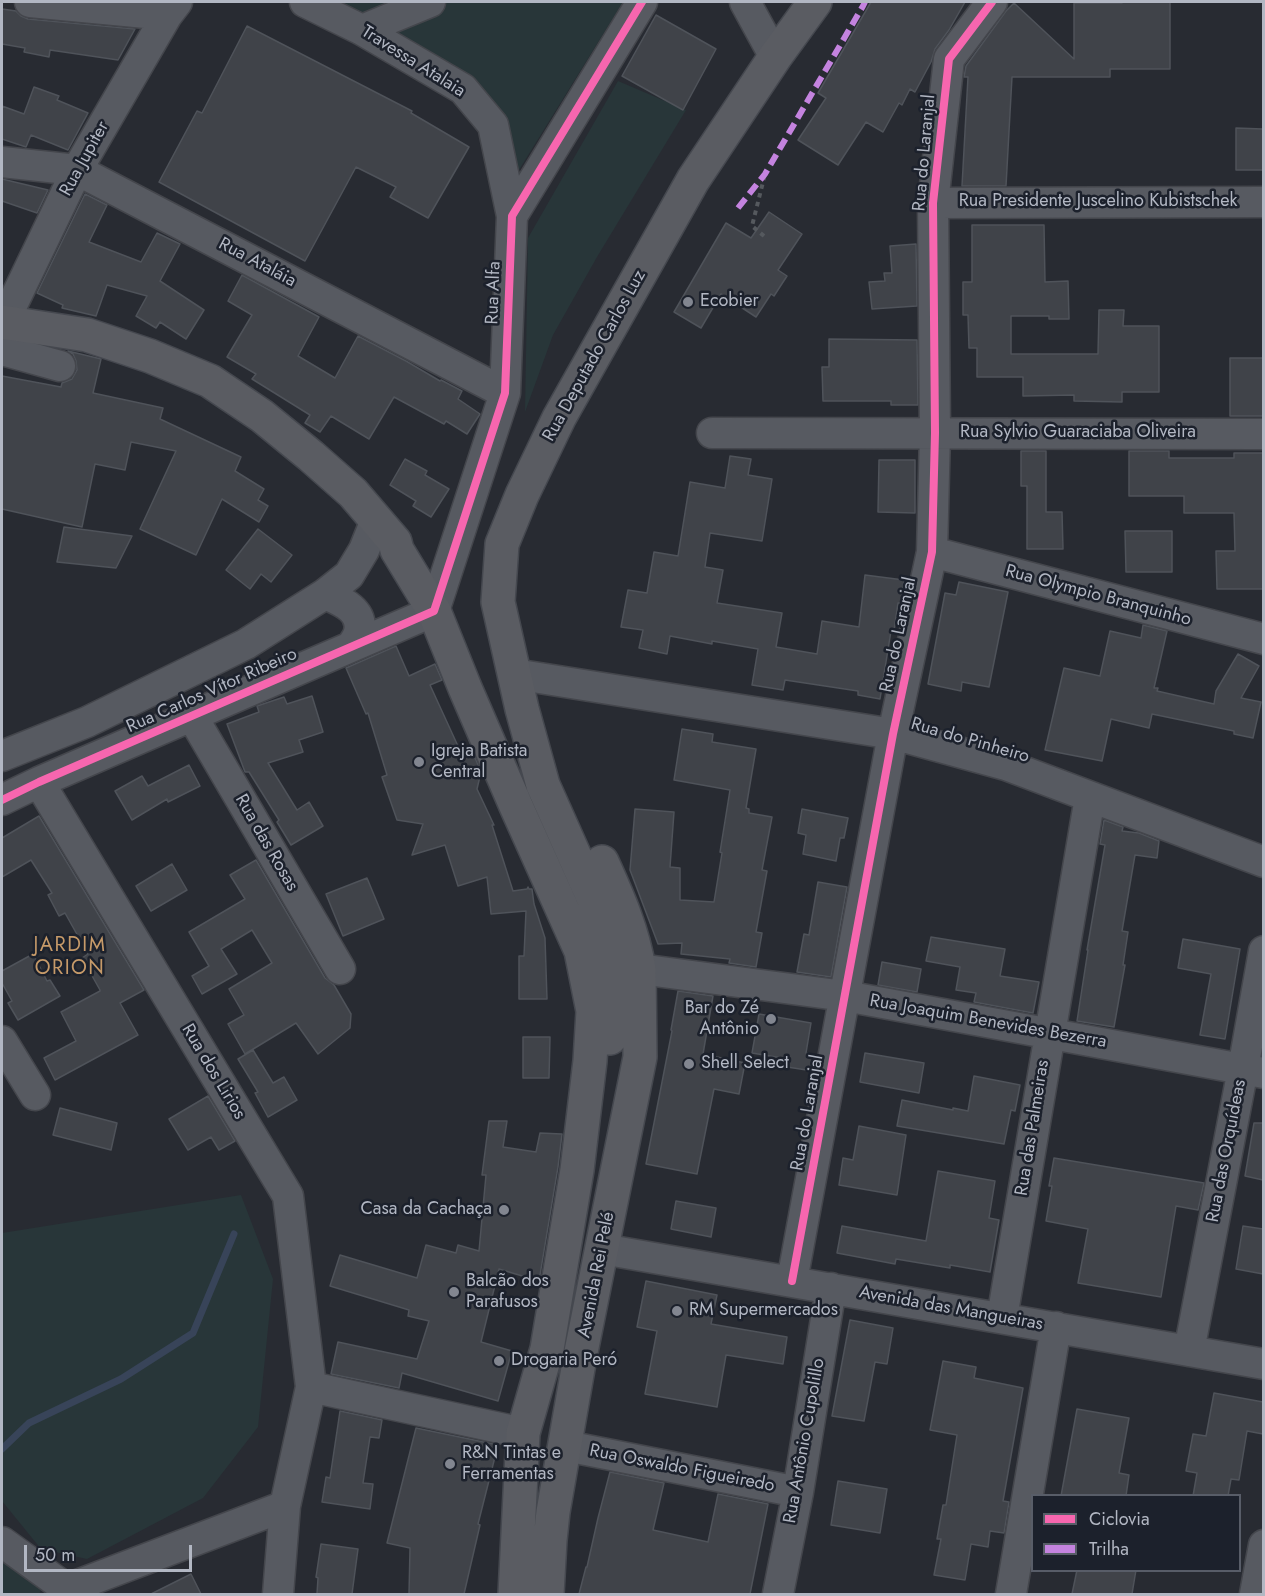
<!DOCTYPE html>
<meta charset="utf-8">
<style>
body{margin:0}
#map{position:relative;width:1265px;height:1596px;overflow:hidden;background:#282b32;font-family:Jost,sans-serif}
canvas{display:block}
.frame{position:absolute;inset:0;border:3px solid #b2b7c3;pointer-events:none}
.legend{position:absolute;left:1031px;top:1494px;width:210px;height:78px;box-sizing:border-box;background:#1c212c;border:2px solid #585d68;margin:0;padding:8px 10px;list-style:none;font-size:18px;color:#b2b7c3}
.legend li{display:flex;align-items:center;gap:12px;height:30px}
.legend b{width:30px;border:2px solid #585d68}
.scale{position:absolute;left:24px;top:1545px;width:168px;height:27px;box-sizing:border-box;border:3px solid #b2b7c3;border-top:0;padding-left:8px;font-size:18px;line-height:21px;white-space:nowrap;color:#b2b7c3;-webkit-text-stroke:4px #1c212c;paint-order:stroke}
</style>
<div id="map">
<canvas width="1265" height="1596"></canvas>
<div class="frame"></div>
<ul class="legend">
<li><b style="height:8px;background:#f766af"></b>Ciclovia</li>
<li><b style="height:8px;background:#c483df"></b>Trilha</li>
</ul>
<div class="scale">50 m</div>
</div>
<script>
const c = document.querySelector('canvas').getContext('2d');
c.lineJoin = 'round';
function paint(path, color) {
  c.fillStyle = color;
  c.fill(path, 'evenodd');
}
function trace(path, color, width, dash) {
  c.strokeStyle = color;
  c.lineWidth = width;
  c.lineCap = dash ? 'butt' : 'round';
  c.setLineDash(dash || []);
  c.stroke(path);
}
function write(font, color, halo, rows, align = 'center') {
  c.font = font + ' Jost,sans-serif';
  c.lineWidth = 5;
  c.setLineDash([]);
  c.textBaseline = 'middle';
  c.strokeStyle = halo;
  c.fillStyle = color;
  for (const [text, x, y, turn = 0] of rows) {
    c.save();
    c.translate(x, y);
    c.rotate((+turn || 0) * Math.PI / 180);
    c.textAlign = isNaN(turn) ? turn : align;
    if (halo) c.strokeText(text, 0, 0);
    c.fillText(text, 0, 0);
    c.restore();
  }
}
paint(new Path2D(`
 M339 2H623L514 178 466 78Z
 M618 81 686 110 597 257 553 335 525 412 528 238Z
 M241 1195 273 1279 258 1427 203 1498 87 1559 41 1549 2 1501V1233Z
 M2 1559 41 1590 39 1594H2Z`), '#283639');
trace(new Path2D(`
 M2 1449 29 1423 121 1379 193 1333 234 1234`), '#384459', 7);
const building = new Path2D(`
 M871 2H965L949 30 935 49 931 62 915 92 910 89 902 105 899 103 883 132 866 122 838 165 798 140 826 98 818 93Z
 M1122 2H1170V69H1110V77H1012L1006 186H962L968 77H964L966 66 1006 11 1014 3 1074 59V3H1122Z
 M2 9 16 11 21 16 28 19 135 29 118 60 50 50 49 57 24 52 25 48 2 44Z
 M656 15 716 49 683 110 622 76Z
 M247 26 412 111 411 113 469 147 428 218 390 197 396 187 356 167 305 261 159 182 197 111 202 113Z
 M34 87 59 96 57 100 88 113 68 150 31 135 26 147 2 139V106L24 114Z
 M1236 128 1263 129V170H1236Z
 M2 179 48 190 37 213 2 201Z
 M85 194 107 205 89 242 141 262 157 233 180 244 160 281 204 310 186 339 160 322 156 328 136 316 147 296 107 285 96 316 62 308 63 305 37 293Z
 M769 212 802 234 778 270 787 276 774 296 771 294 756 317 721 294 701 328 674 312 726 223 751 238Z
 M972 225H1044L1045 282 1068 281 1069 319H1049V316H1011V354H1098L1099 310H1124L1123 326H1159V392H1122V402L1074 401V395L1023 396V377H977V348H969L968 315H963V282H972Z
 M916 244 917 306 872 309 869 282 885 281 884 273H892L890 246Z
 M242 275 319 317 298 356 335 378 358 336 406 361 440 381 441 380 462 391 458 399 480 414 467 434 446 421 444 424 394 397 369 439 331 416 320 432 305 423 310 415 252 379 256 374 227 357 252 315 228 301Z
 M829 339 917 340 918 405H891V401H823L822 367H829Z
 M68 351 101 359 93 393 163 408 160 419 241 457 235 471 264 489 258 500 268 506 259 522 222 499 196 555 140 529 176 451 131 442 125 470 95 464 82 527 2 509V376L61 387 62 383 72 379 77 370 76 361 73 354Z
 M1230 358H1263V416H1230Z
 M1021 451H1046V512H1062L1063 549H1027V486H1021Z
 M1129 451H1169V458H1234V453H1263V589H1217L1216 551H1235L1234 513H1184V496H1129Z
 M730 456 751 459 748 475 772 479 762 541 710 533 705 567 723 570 717 603 782 613 776 647 817 654 822 621 859 627 865 575 904 580 901 603H898L894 631H891L880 699 858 695V691L785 680 783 690 752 685 758 649 712 641V644L670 636 667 654 639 648 643 630 621 627 628 590 647 593 654 552 678 556 690 482 725 488Z
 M405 459 427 471 425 475 449 489 431 517 413 506 416 501 390 485Z
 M879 460H915V513L878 512Z
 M64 527 132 536 116 568 57 562Z
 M258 529 292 555 271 582 261 574 250 589 226 570Z
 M1125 531H1172V572H1126Z
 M959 582 1008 592 989 687 962 682 961 691 928 684 945 593 956 595Z
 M1143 625 1167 631 1154 688H1158L1157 691 1214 704 1216 691 1238 654 1259 666 1241 698 1261 702 1253 738 1234 734V731L1152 714 1149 728 1111 719 1102 761 1045 750 1064 668 1100 676 1110 631 1141 638Z
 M396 646 409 676 435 664 442 680 430 685 463 757 473 753 481 772 477 789 494 825H492L513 891 527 889 528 887 529 889H532L534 904 545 938 547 999H519V956H524L526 911 491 914 487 877 458 886 445 845 412 855 423 824 397 820 382 777 387 775 368 713 366 714 346 668Z
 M312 696 323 732 299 740 303 752 268 763 297 810 309 802 323 826 291 845 277 822 279 820 249 772H245L227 724 259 712 257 706 284 697 287 704Z
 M682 729 713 734 712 742 756 749 746 808 749 809V813L772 817 762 870 767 871 756 932 762 933 756 967 729 963 730 959 681 954 682 943 658 944 630 870 635 809 674 812 670 867 680 868V900L714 902 722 853 720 852 730 790 674 780Z
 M189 765 200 786 168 802 167 799 132 820 115 791 142 776 148 786Z
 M802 809 848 818 844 838H840L836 861 803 854 806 835 798 833Z
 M39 816 144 990 120 1003 138 1035 55 1080 44 1058 76 1041 61 1012 100 991V990L82 958 88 954 65 913 59 916 48 895 52 893 31 860 2 877V838Z
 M1104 820 1123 827 1122 831 1139 833 1159 841 1157 858 1135 855 1122 931 1128 932 1123 965H1125L1114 1027 1077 1021 1088 950H1087L1105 845 1100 844Z
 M256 860 325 978 334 985 351 1014 350 1028 318 1054 296 1023 245 1054 228 1024 244 1015 229 989 272 963 252 930 221 949 237 974 202 994 192 976 209 966 189 932 245 899 230 875Z
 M172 864 187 890 151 911 136 886Z
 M367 878 384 919 343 936 326 894Z
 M818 882 847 887 831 977 797 972 804 934 809 935Z
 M931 937 1005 949 1000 976 1039 982 1033 1013 974 1002 976 993 956 990 960 967 926 961Z
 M1183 939 1240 949 1225 1039 1200 1035 1211 974 1178 968Z
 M33 954 47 981 50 980 60 996 18 1020 8 1003 12 1001 2 983V971Z
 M882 962 921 969 917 992 878 985Z
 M678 991 713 996 703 1054 745 1063 739 1094 714 1089 697 1174 646 1164 672 1031 671 1030Z
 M759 1014 811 1023 806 1053 816 1055 813 1071 787 1067 788 1059 752 1053Z
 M523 1037H550L549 1078H523Z
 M253 1050 273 1083 284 1077 297 1100 268 1117 255 1093 258 1092 238 1059Z
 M865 1053 924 1063 919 1093 860 1082Z
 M974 1076 1020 1085 1015 1111 1011 1110 1004 1144 897 1126 902 1100 953 1110V1108L968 1111Z
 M208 1096 235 1141 219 1150 211 1137 188 1150 169 1119Z
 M60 1108 117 1123 111 1150 53 1135Z
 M489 1121H507L503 1147 536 1152 540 1133 562 1134 558 1167 539 1281 499 1269 481 1342 512 1351 498 1401 402 1373 399 1388 331 1374 338 1342 417 1359 429 1321 408 1316 409 1310 330 1286 340 1255 417 1278 426 1245 456 1253 458 1245 479 1251 486 1175H482Z
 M1254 1123H1263V1180L1245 1176Z
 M859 1126 906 1135 897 1195 839 1185 843 1158 853 1160Z
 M1054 1158 1204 1183 1198 1210 1176 1206 1161 1297 1078 1283 1088 1229 1046 1221 1052 1186H1049Z
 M938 1171 995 1181 989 1218 999 1220 990 1272 950 1265V1268L896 1259 895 1264 837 1253 842 1226 926 1241Z
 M676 1201 716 1208 711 1237 671 1229Z
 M1243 1226 1263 1229V1274L1236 1269Z
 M646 1281 717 1295 711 1324 787 1337 783 1364 726 1355 717 1407 645 1394 657 1331 637 1327Z
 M850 1320 893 1328 887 1364 875 1362 864 1421 832 1416Z
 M943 1361 976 1367 974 1378 1023 1388 1003 1501 1009 1502 1004 1533 990 1531 988 1547 971 1544 965 1580 934 1575 941 1539H937L943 1505H946L957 1435 930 1430Z
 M1214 1393 1263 1402V1434L1247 1431 1239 1480 1231 1479 1228 1496H1193L1197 1473 1186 1471 1193 1434 1206 1436Z
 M1077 1409 1129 1418 1119 1473 1129 1475 1126 1496H1061Z
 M340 1411 382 1420 379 1438 370 1437 363 1483 373 1484 370 1509 322 1502 326 1477 330 1478Z
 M416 1428 498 1445 478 1524 480 1525 464 1594H409L410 1548 387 1543Z
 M610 1472 664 1483 653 1530 708 1542 718 1494 768 1504 750 1594H579L586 1567H587L598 1518Z
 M838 1481 887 1489 880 1533 831 1525Z
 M321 1544 358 1549 352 1594H317L318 1578 316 1577Z
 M1077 1570H1136L1132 1594H1072Z
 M191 1574 201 1594H151Z`);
paint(building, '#404349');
trace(building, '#4f535a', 1.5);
const minor = new Path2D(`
 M30 2 167 15
 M305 2 362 30 463 89 493 125 512 216
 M745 2 775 57
 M362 30 430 2
 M2 162 77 170 505 393
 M933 203 1264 202
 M2 335 12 305 77 170 167 15 177 2
 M2 350 60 366
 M712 433 1264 434
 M932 552 1264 639
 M325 594C341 601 364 610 359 632 358 637 354 642 352 646
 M514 674 893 734 1006 765 1264 862
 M192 716 340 969
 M2 756 87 722 246 644 325 594 349 575 364 550 376 520
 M39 782 288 1196 311 1387 285 1506 278 1594
 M2 800 39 782 434 611 505 393 512 216 642 2
 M639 969 845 996 1264 1073
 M2 1041 35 1095
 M602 1249 1264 1364
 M792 1281 893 734 932 552 935 433 933 203 949 59 992 2
 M1002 1318 1090 797
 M1189 1351 1243 1069 1264 951
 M311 1387 523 1433
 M566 1446 798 1492
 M2 1542 67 1589
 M67 1589 285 1506
 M778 1594 798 1492 831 1288
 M1011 1594 1056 1327
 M1255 1594 1264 1545`);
const major = new Path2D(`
 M2 322 87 335 150 356 210 381 262 416 311 456 353 493 395 542 397 550 434 611 465 688 516 806 581 951 593 1011 590 1061 577 1170 547 1349 523 1433 515 1594
 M610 1038 613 1029V977L608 948 597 906 543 785 522 709 498 602 502 544 522 495 559 418 693 180 775 57 815 2
 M547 1594 550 1540 553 1512 580 1357 640 1057 639 969C633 931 618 897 602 862`);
trace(minor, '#44464c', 33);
trace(major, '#45484f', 36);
trace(new Path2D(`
 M764 236 752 226 765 174`), '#55595e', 4, [4.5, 4.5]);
trace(minor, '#575a61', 30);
trace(major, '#5a5c62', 33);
trace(new Path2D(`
 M738 208 765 174 863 6 865 2`), '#c483df', 6, [12, 6]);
trace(new Path2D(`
 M2 800 39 782 434 611 505 393 512 216 642 2
 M792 1281 893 734 932 552 935 433 933 203 949 59 992 2`), '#f766af', 8);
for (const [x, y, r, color] of [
 [688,302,6,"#828690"],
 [419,762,6,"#828690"],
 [771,1019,6,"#828690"],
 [689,1064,6,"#828690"],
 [504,1210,6,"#828690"],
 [454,1292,6,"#828690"],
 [677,1311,6,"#828690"],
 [499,1361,6,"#828690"],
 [450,1464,6,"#828690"]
]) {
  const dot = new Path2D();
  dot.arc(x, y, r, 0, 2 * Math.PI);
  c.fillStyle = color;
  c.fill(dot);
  trace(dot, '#1c212c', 2);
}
write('18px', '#b2b7c3', '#1c212c', [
 ["Travessa Atalaia",413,62,32],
 ["Rua do Laranjal",925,153,-85],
 ["Rua Jupiter",85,159,-61],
 ["Rua Presidente Juscelino Kubistschek",1098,202],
 ["Rua Ataláia",257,263,28],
 ["Rua Alfa",494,293,-88],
 ["Rua Deputado Carlos Luz",595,356,-61],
 ["Rua Sylvio Guaraciaba Oliveira",1078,433],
 ["Rua Olympio Branquinho",1098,596,15],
 ["Rua do Laranjal",899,635,-78],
 ["Rua Carlos Vítor Ribeiro",212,691,-24],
 ["Rua do Pinheiro",970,741,16],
 ["Rua das Rosas",266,843,60],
 ["Rua Joaquim Benevides Bezerra",988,1022,10],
 ["Rua dos Lirios",213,1072,59],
 ["Rua do Laranjal",808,1113,-80],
 ["Rua das Palmeiras",1033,1128,-81],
 ["Rua das Orquídeas",1227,1151,-79],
 ["Avenida Rei Pelé",597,1275,-79],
 ["Avenida das Mangueiras",951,1309,10],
 ["Rua Antônio Cupolillo",805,1441,-80],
 ["Rua Oswaldo Figueiredo",682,1469,11]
]);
write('18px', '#b2b7c3', '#1c212c', [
 ["Ecobier",700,302],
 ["Igreja Batista",431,752],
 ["Central",431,773],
 ["Bar do Zé",759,1009,"right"],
 ["Antônio",759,1030,"right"],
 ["Shell Select",701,1064],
 ["Casa da Cachaça",492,1210,"right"],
 ["Balcão dos",466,1282],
 ["Parafusos",466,1303],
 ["RM Supermercados",689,1311],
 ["Drogaria Peró",511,1361],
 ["R&N Tintas e",462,1454],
 ["Ferramentas",462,1475]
], 'left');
c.letterSpacing = '1.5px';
write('20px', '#c69a69', '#1c212c', [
 ["JARDIM",70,946],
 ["ORION",70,969]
]);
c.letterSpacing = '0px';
</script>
